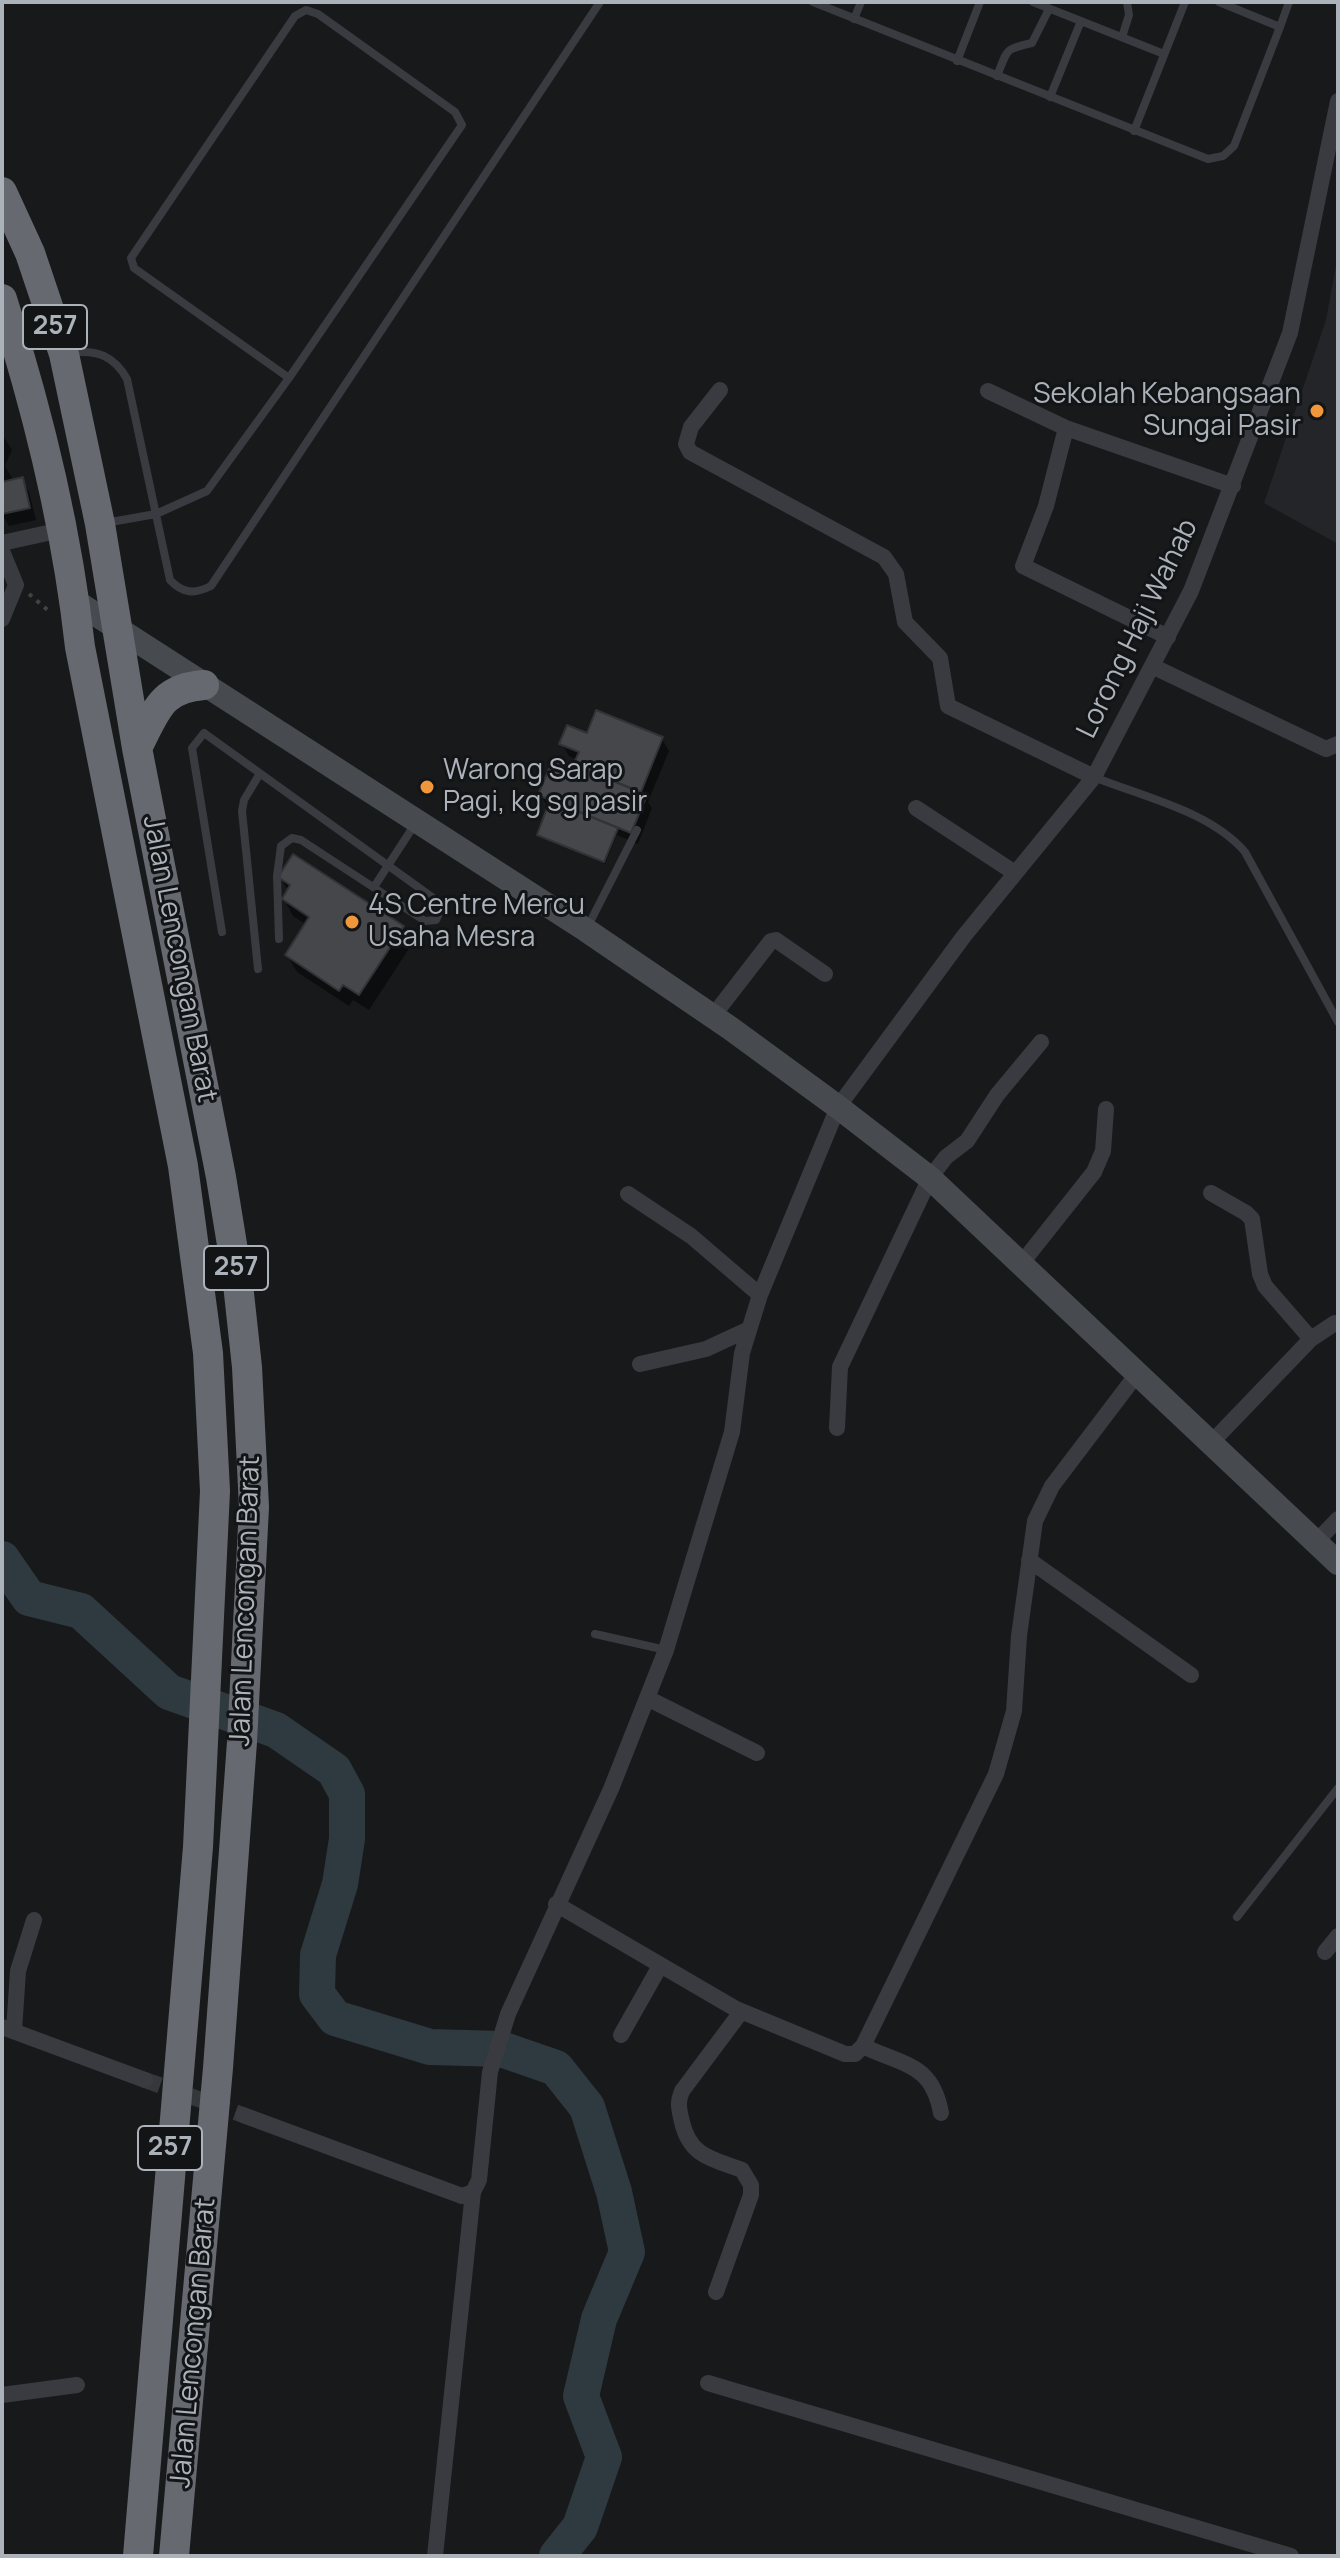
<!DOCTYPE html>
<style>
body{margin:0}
#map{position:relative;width:1340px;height:2558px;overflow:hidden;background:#18191b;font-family:Manrope,sans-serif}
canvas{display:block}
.frame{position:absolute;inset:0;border:4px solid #abb2ba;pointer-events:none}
</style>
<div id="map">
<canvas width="1340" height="2558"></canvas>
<div class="frame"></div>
</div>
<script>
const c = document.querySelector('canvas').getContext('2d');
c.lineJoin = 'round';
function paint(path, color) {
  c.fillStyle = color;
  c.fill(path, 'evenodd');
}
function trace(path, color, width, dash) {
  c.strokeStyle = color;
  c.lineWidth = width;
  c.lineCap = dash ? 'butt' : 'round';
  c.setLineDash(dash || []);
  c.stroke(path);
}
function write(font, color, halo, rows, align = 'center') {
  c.font = font + ' Manrope,sans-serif';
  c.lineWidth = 6;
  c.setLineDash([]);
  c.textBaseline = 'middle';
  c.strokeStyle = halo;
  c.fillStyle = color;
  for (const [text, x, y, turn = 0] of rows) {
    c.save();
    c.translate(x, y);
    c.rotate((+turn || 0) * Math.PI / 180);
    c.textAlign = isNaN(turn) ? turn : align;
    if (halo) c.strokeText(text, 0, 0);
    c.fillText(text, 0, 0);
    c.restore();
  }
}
paint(new Path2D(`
 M1338 254V544L1264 503 1326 320Z`), '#242528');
paint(new Path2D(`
 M2 434 12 450 5 466 12 478 8 482 22 480 29 492 36 520 9 526 2 514Z
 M588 735 662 739 669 751 648 802 652 808 638 844 617 835 605 864 539 835 549 808 540 795 575 768 578 760 569 756 562 744Z
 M280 877 403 928 412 944 369 1010 353 1000 349 1006 297 972 287 955 307 925 293 916 284 899 289 892Z`), '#0007');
trace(new Path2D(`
 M2 1559 29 1598 81 1611 169 1692 276 1730 334 1770 347 1794V1839L340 1884 318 1955 317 1994 335 2018 430 2047 501 2049 556 2068 587 2107 614 2192 627 2252 599 2319 581 2396 604 2457 580 2527 557 2556`), '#2e3a3f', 36);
const building = new Path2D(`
 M23 477 30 508 2 514V482Z
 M596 710 663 737 641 792 573 765 579 752 559 744 567 725 587 733Z
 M554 757 647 795 631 833 538 795Z
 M550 800 618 828 604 862 537 835Z
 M293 854 404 926 359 995 343 985 339 991 285 955 309 917 282 899 290 885 278 877Z`);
paint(building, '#45474b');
trace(building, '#323337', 2);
trace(new Path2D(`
 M145 2080 243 2115`), '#35383b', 16, [16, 8]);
trace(new Path2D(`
 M29 594 50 612`), '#3f4347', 4, [4, 6]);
trace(new Path2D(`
 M813 2 1208 159 1223 156 1234 146 1280 27
 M1033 2 1164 54
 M1219 2 1280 27 1289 2
 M306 10 318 14 455 112 462 125 289 378 134 268 131 258 295 16Z
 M854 19 861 2
 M1122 37 1129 15 1127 2
 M957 61 980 2
 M997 76C1008 49 1004 49 1032 43L1049 9
 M1050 97 1081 21
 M1134 131 1185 2
 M70 353C97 349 114 356 127 379L170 580C183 594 195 594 211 586L600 2
 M105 523 156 514 207 491 289 378
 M1094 777C1143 797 1210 811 1245 852L1338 1022
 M374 887 415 824
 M588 926 637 830
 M222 932 192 748 204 733 443 905 436 920 425 921 301 840 292 838 281 846 277 876 279 939
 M258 969 242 811 244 800 259 775
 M595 1634 666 1650
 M1237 1917 1338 1788`), '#393b40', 8);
trace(new Path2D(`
 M720 390 691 427 686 444 690 452 884 557 896 574 905 622 940 658 948 706 1094 777
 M988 391 1066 428 1233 486
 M1066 428 1046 506 1023 566 1168 637
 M2 543 61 530
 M2 551 16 585 2 619
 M1154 667 1326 749 1338 744
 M916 808 1015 873
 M713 1016 771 941 776 940 825 974
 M1211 1193 1246 1213 1252 1219 1260 1274 1265 1286 1311 1339
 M628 1194 691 1236 760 1295
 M1021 1264 1094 1172 1103 1151 1106 1109
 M640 1364 706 1349 747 1330
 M837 1428 840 1367 930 1178 946 1157 967 1141 997 1095 1041 1042
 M1210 1444 1311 1339 1335 1323
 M1316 1542 1338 1519
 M1029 1560 1191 1675
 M647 1698 757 1753
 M556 1904 736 2009 845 2054H855L863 2046 996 1774 1014 1711 1019 1636 1035 1521 1052 1486 1137 1374
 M1325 1952 1338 1936
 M2 2027 145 2080
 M14 2031 18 1971 34 1920
 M621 2035 660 1966
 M863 2046C904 2066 932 2063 941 2113
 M243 2115 462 2196 473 2192 479 2180 490 2072 508 2014 611 1789 666 1650 732 1432 742 1353 760 1295 838 1107 964 936 1094 777 1191 591 1290 333 1338 101
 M716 2292 751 2195V2185L742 2170C713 2159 690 2157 682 2122 679 2109 677 2103 682 2091L741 2012
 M708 2383 1291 2556
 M2 2395 77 2385
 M435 2556 473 2192`), '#393b40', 16);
trace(new Path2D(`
 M75 601 586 930 730 1028 838 1107 930 1178 1338 1563`), '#474b50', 24);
trace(new Path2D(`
 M2 192 30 253 64 354 100 524 137 748 221 1177 237 1275 247 1367 254 1507 242 1742 218 2068 174 2556
 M2 299C38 411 67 529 80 647L183 1166 208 1353 215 1491 198 1847 138 2556
 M137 748C156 712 160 688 204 685`), '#666a70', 30);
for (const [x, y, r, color] of [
 [1317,411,8,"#f0963b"],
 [427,787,8,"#f0963b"],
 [352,922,8,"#f0963b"]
]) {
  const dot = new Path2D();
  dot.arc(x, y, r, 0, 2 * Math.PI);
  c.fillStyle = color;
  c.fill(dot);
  trace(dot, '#131416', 3);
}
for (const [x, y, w] of [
 [55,327,64],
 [236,1268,64],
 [170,2148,64]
]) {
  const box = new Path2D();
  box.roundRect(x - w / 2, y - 22, w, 44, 6);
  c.fillStyle = '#131416';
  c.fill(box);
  trace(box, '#abb2ba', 2);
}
write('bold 26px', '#abb2ba', null, [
 ["257",55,327],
 ["257",236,1268],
 ["257",170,2148]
]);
write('28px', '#abb2ba', '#131416', [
 ["Sekolah Kebangsaan",1301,395,"right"],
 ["Sungai Pasir",1301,427,"right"],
 ["Warong Sarap",443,771],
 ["Pagi, kg sg pasir",443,803],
 ["4S Centre Mercu",368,906],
 ["Usaha Mesra",368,938]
], 'left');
write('28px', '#abb2ba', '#131416', [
 ["Lorong Haji Wahab",1138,629,-64],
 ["Jalan Lencongan Barat",179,959,79],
 ["Jalan Lencongan Barat",246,1601,-88],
 ["Jalan Lencongan Barat",194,2343,-85]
]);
</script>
